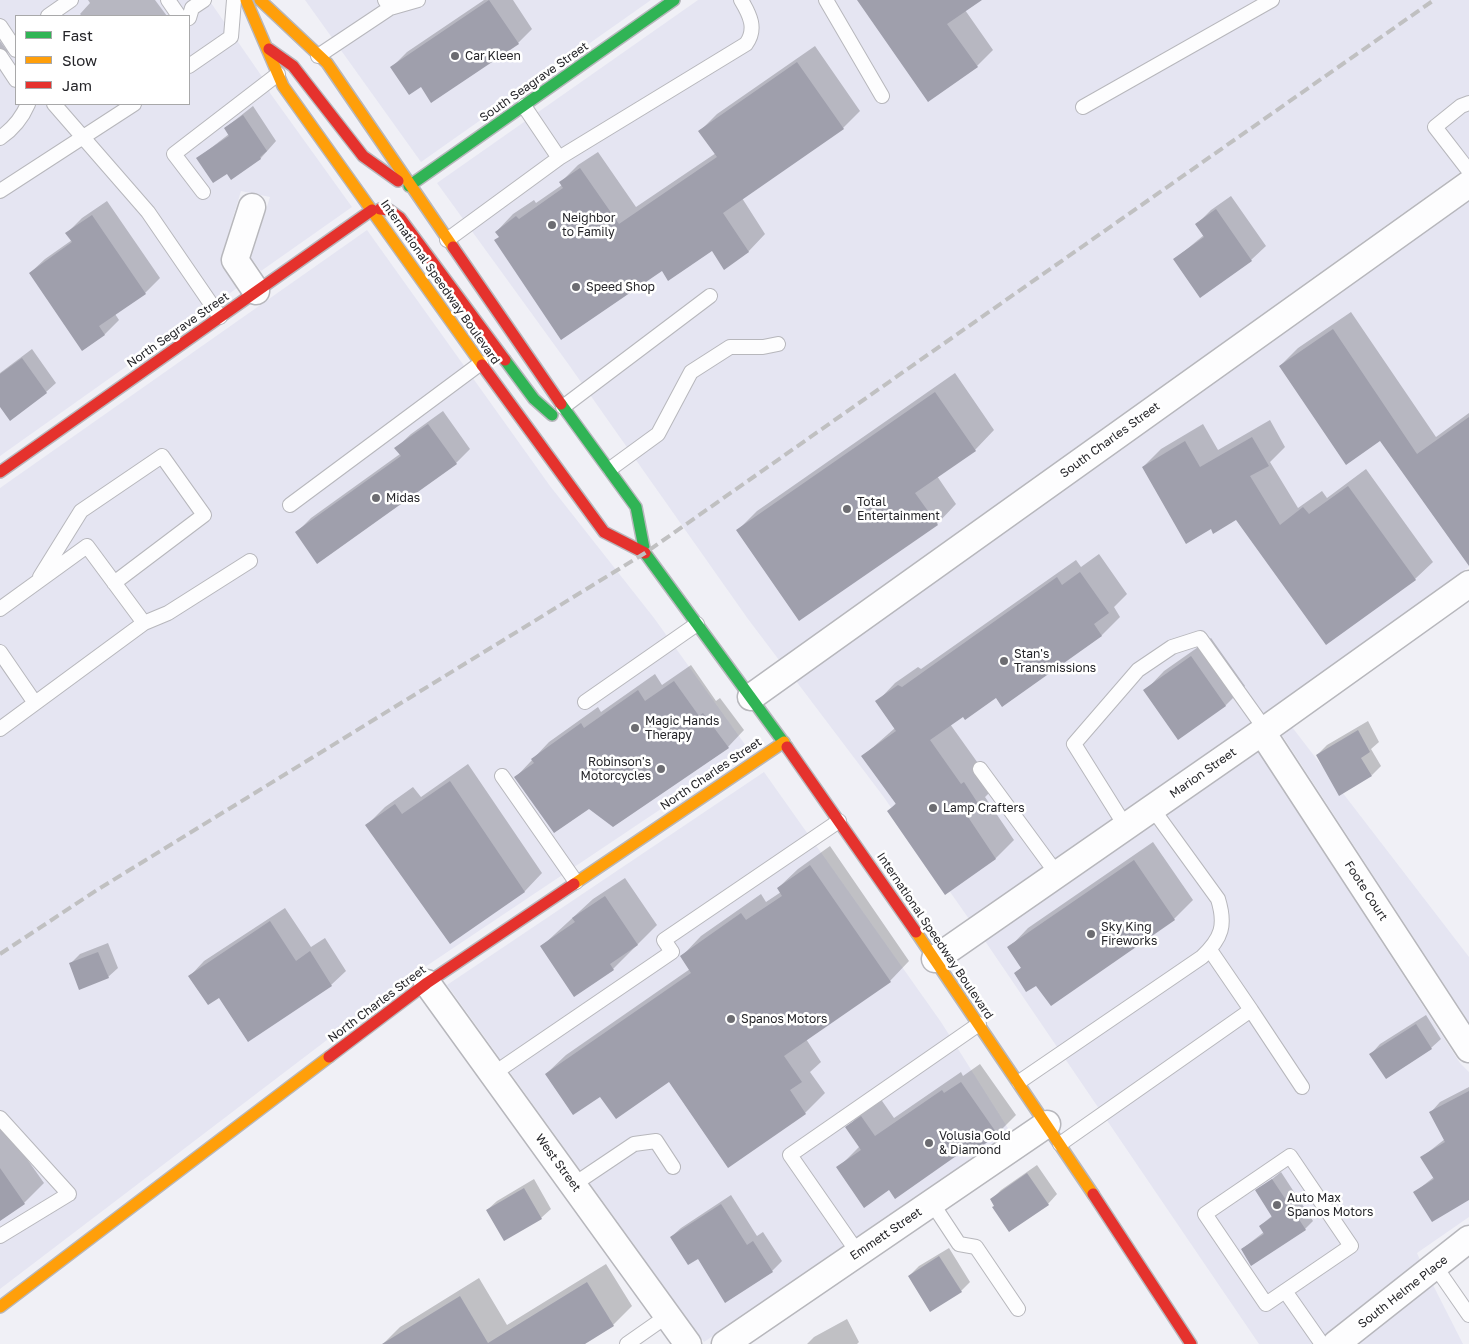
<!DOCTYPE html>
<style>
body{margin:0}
#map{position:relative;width:1469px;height:1344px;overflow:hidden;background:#f0f0f6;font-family:"Golos Text",sans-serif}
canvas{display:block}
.legend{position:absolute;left:15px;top:15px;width:175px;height:90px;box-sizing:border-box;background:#fff;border:1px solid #a8a8a9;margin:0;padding:6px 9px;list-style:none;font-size:15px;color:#252529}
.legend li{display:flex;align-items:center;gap:10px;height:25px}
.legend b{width:25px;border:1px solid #a8a8a9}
</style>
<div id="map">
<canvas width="1469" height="1344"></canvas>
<ul class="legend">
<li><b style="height:6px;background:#30b455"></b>Fast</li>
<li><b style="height:6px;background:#ff9f0a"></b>Slow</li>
<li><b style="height:6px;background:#e5322d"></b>Jam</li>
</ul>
</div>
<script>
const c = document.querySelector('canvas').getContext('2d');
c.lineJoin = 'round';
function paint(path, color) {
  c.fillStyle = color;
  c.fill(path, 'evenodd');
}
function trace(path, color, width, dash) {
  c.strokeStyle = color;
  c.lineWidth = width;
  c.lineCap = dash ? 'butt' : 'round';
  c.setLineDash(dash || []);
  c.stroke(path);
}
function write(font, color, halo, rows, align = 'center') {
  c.font = font + ' "Golos Text",sans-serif';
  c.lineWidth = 5;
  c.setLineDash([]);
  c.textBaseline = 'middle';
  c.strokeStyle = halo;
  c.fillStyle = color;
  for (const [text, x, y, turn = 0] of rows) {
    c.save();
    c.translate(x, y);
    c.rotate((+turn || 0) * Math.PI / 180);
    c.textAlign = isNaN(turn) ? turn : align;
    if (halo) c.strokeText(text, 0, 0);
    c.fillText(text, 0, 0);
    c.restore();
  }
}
paint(new Path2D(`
 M0 0H209L265 81 270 93 352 207 261 271 251 258 270 197 241 191 221 258 223 268 237 288 0 456ZM16 16H189V104H16Z
 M305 0H651L421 162Z
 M698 0H1469V166L779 660 748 619 569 365 437 183Z
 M1469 200V567L1254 721 969 919 883 796 796 681Z
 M367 230 550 486 654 618 749 750 407 979 0 1289V488Z
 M1292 727 1469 957V1023L1282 735Z
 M1258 751 1460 1063 1469 1072V1217L1417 1253 1420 1260 1314 1344H1259L985 941Z
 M764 772 941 1022 1011 1133 704 1342 447 985Z
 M1433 1285 1463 1344H1358Z`), '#e5e5f2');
paint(new Path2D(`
 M88 0H155L167 16H82L80 14 90 3Z
 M484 0H513L532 29 518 43 421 86 392 67 407 52Z
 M868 0H979L965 10 993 50 977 66Z
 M0 41 8 52 0 60Z
 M815 46 860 111 843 128 742 198 765 234 748 252 712 249 662 269 500 236 496 232 513 214 534 200 536 203 562 185 561 182 578 165 598 152 636 207 716 153 700 131 717 114Z
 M253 106 276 141 261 158 231 178 228 172 198 158 229 134 225 128Z
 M1231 196 1266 246 1251 260 1175 259 1204 235 1197 224 1211 210Z
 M107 201 160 278 145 293 115 314 119 320 105 334 83 350 30 273 45 259 72 240 67 233 82 218Z
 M1351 312 1436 437 1469 413V540L1381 440 1280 366 1298 348Z
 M32 349 56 383 46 392 0 405V373Z
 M955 373 994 430 975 450 937 476 956 504 937 524 738 530 757 511Z
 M443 411 470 449 456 463 296 533 311 518 400 454 396 448 411 434Z
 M1270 420 1285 447 1270 462 1298 508 1322 491 1327 498 1366 469 1433 562 1415 579 1237 519 1211 528 1143 467 1161 449 1203 424 1218 450Z
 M1099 554 1127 594 1114 607 1120 617 1102 635 1002 706 996 697 950 724 980 766 996 786 985 797 1014 840 996 858 945 893 889 811 896 803 863 756 895 728 877 702 895 683 918 667 921 669 1076 560 1081 567Z
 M1211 638 1245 686 1225 706 1145 691 1164 671Z
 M691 665 716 701 720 698 744 730 728 747 589 807 516 777 549 742 598 707 601 712 655 674 662 685Z
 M1368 721 1379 742 1371 749 1381 766 1372 775 1317 755 1327 745Z
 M468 764 542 873 525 891 450 942 367 825 385 807 413 787 421 797Z
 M1153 842 1193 900 1174 919 1037 984 1015 973 1022 967 1009 948 1028 928Z
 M830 846 909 961 890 981 806 1039 821 1062 810 1072 825 1093 805 1113 728 1166 669 1080 601 1095 546 1074 566 1055 690 969 682 956 701 936 761 894 766 902 781 892 778 888 798 869Z
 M625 878 657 925 613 969 542 946 593 899Z
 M285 908 311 947 325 938 346 971 331 985 248 1041 219 996 190 976 204 961Z
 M108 943 118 968 108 977 70 964 80 954Z
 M1426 1015 1441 1039 1431 1048 1371 1054 1380 1044Z
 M980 1064 1016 1115 997 1134 973 1150 970 1146 889 1189 838 1168 860 1146 847 1127 866 1109 880 1098 894 1118 961 1072 963 1076Z
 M1469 1087V1200L1415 1192 1434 1177 1422 1157 1445 1139 1431 1112 1440 1102Z
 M0 1121 44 1183 24 1203 0 1220Z
 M1037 1165 1057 1194 1048 1204 995 1205 991 1200 1001 1190Z
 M1281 1172 1313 1221 1305 1229 1252 1264 1242 1249 1264 1232 1260 1226 1273 1215 1257 1191Z
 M534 1179 551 1209 541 1218 487 1210 497 1201Z
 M731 1195 757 1236 763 1232 782 1261 772 1271 698 1257 671 1237 681 1228Z
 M949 1248 970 1282 961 1291 909 1276 919 1266Z
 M606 1264 632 1306 613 1325 582 1344H383L400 1327 479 1278 507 1325Z
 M847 1319 859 1342 857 1344H807L814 1337Z`), '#0003');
paint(new Path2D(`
 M489 0 519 44 431 103 421 87 409 95 390 67Z
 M857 0H982L947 24 978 67 928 102Z
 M797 62 844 129 723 213 749 252 724 270 712 251 668 281 662 271 561 340 494 240 499 237 495 232 516 216 519 219 563 188 559 182 580 168 619 224 717 157 698 131Z
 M243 115 267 151 260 157 261 159 231 180 227 174 213 183 196 158 229 136 224 128Z
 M1216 209 1252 261 1200 298 1173 259 1204 237 1195 224Z
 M92 215 146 294 99 326 105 335 82 351 29 273 72 242 65 233Z
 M1333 329 1417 454 1469 417V566L1380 441 1346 465 1279 366Z
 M22 358 47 393 10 421 0 407V374Z
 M935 392 976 451 915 493 938 525 799 621 736 530Z
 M428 424 457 464 317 564 295 532 401 456 394 448Z
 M1252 437 1269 466 1250 476 1280 525 1303 507 1309 514 1348 486 1416 580 1326 645 1236 520 1213 534 1211 529 1186 544 1142 467 1185 441 1200 467Z
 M1080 572 1109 613 1094 624 1102 636 1002 707 996 698 965 720 963 717 930 740 961 784 964 782 979 805 966 814 996 859 945 895 887 811 896 804 861 756 896 731 875 701 898 685 902 687 1057 577 1062 585Z
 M1191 656 1226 706 1178 740 1143 690Z
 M674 681 699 716 703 713 729 748 613 827 589 809 554 833 514 777 534 763 531 759 581 723 584 728 638 690 645 701Z
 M1358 730 1370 752 1361 758 1372 776 1339 796 1316 755Z
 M450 781 525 892 450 944 365 825 395 804 402 814Z
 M1134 860 1175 920 1051 1006 1036 986 1026 992 1014 973 1021 968 1007 947Z
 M810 865 891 982 784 1056 802 1082 790 1090 806 1114 728 1168 669 1082 616 1119 600 1097 573 1115 545 1074 691 973 680 956 741 913 746 920 782 896 777 888Z
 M605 896 638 945 610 964 614 970 574 997 540 946 575 922 572 918Z
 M270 921 296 961 310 951 332 986 248 1042 219 998 208 1005 188 976Z
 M98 952 109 978 79 990 69 963Z
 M1416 1024 1432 1049 1386 1079 1369 1054Z
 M961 1082 998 1135 973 1152 969 1147 895 1199 889 1190 864 1208 836 1167 861 1150 845 1127 861 1116 875 1136 942 1090 944 1093Z
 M1469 1091V1200L1432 1222 1413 1192 1434 1179 1420 1157 1445 1142 1429 1112Z
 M0 1168 25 1204 0 1221Z
 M1027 1173 1049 1205 1009 1232 992 1207 994 1206 990 1199Z
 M1272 1179 1306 1230 1251 1266 1241 1249 1264 1234 1259 1226 1272 1217 1255 1190Z
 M524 1188 542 1219 504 1241 486 1210Z
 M721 1204 747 1245 753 1241 773 1272 725 1303 698 1259 688 1265 670 1237Z
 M939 1256 962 1292 930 1312 908 1276Z
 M587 1282 614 1326 585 1344H382L460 1296 488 1343Z`), '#9f9fac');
const lane = new Path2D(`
 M168 0 179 16
 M826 0 882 96
 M390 8 418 0
 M48 16 71 0
 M189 18 192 8 204 0
 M0 26 16 50
 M0 56 16 80
 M318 56 390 8 385 0
 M189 66 231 37 234 0
 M1469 103 1461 106 1435 127 1469 171
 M54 104 148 212 220 317
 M1083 107 1272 0
 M0 138C13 129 22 118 28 104
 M559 158 746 44C757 29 750 15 741 0
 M0 191 134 104
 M203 192 174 154 278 74
 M447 240 559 158 524 106
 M563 407 710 296
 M610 469 658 434 691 372 730 347H763L778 344
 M290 505 481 363
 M40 577 81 511 162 456 204 515 114 583
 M0 609 87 546 144 623 0 729
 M144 623 168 613 250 561
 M0 652 35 703
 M585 702 697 624
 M980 769 1057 874
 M502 776 576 882
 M1126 827 1074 744 1138 670 1172 647 1200 638 1265 729
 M1251 1010 1302 1087
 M493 1074 672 952 664 940 839 821
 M1019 1082 1202 957C1222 938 1226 925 1218 899L1152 808
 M0 1118 69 1194 0 1236
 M1060 1144 1251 1010 1210 950
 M1290 1156 1351 1246 1266 1304 1205 1214Z
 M573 1185 634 1144 656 1141 673 1167
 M932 1203 959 1244 976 1247 1018 1309
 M858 1253 790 1155 979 1024
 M1435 1266 1469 1315
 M1285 1291 1322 1344
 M627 1344 667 1316`);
const street = new Path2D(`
 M252 207 235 260 256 291
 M751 697 1469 184
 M1262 732 1469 1049
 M935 959 1262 732 1469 584
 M427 983 688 1344
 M725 1344 1047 1124
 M1336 1344 1469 1239`);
const fast = new Path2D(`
 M409 186 674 0
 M505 360 534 399 552 415
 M561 404 636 507 645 553 787 747`);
const slow = new Path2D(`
 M246 0 283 86 482 365
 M260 0 327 63 453 247
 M574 884 784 742
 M916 932 1093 1194
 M0 1307 329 1057`);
const jam = new Path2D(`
 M269 49 293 66 363 156 398 181
 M380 209 389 210 400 218 505 360
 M453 247 561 404
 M482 365 604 532 645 553
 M0 472 372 210
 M787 747 916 932
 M329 1057 427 983 574 884
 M1093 1194 1191 1344`);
trace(lane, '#b7b7bc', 16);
trace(street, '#b7b7bc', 29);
trace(fast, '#b7b7bc', 14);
trace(slow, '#b7b7bc', 14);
trace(jam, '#b7b7bc', 14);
trace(lane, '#fdfdfe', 14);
trace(street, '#fdfdfe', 26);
trace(fast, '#30b455', 11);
trace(slow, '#ff9f0a', 11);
trace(jam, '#e5322d', 11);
trace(new Path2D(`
 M0 954 97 890 645 553 1434 0`), '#c0c0c1', 4, [10, 5]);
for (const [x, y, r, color] of [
 [455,56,5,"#6c6c71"],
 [552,225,5,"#6c6c71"],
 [576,287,5,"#6c6c71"],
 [376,498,5,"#6c6c71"],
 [847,509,5,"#6c6c71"],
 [1004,661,5,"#6c6c71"],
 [635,728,5,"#6c6c71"],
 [661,769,5,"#6c6c71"],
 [933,808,5,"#6c6c71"],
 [1091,934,5,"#6c6c71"],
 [731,1019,5,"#6c6c71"],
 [929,1143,5,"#6c6c71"],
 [1277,1205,5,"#6c6c71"]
]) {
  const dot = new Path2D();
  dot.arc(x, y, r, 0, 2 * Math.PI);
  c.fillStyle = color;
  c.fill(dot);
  trace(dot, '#fff', 2);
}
write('12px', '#252529', '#fff', [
 ["Car Kleen",465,56],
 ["Neighbor",562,218],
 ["to Family",562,232],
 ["Speed Shop",586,287],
 ["Midas",386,498],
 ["Total",857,502],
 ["Entertainment",857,516],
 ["Stan's",1014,654],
 ["Transmissions",1014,668],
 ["Magic Hands",645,721],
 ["Therapy",645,735],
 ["Robinson's",651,762,"right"],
 ["Motorcycles",651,776,"right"],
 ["Lamp Crafters",943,808],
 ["Sky King",1101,927],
 ["Fireworks",1101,941],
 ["Spanos Motors",741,1019],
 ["Volusia Gold",939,1136],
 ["& Diamond",939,1150],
 ["Auto Max",1287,1198],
 ["Spanos Motors",1287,1212]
], 'left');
write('12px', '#252529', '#fff', [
 ["South Seagrave Street",534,82,-35],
 ["International Speedway Boulevard",440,282,55],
 ["North Segrave Street",178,330,-35],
 ["South Charles Street",1110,440,-36],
 ["Marion Street",1203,773,-35],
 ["North Charles Street",711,774,-34],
 ["Foote Court",1366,891,57],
 ["International Speedway Boulevard",935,936,56],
 ["North Charles Street",377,1004,-37],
 ["West Street",558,1163,54],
 ["Emmett Street",886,1234,-34],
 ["South Helme Place",1403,1292,-38]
]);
</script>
